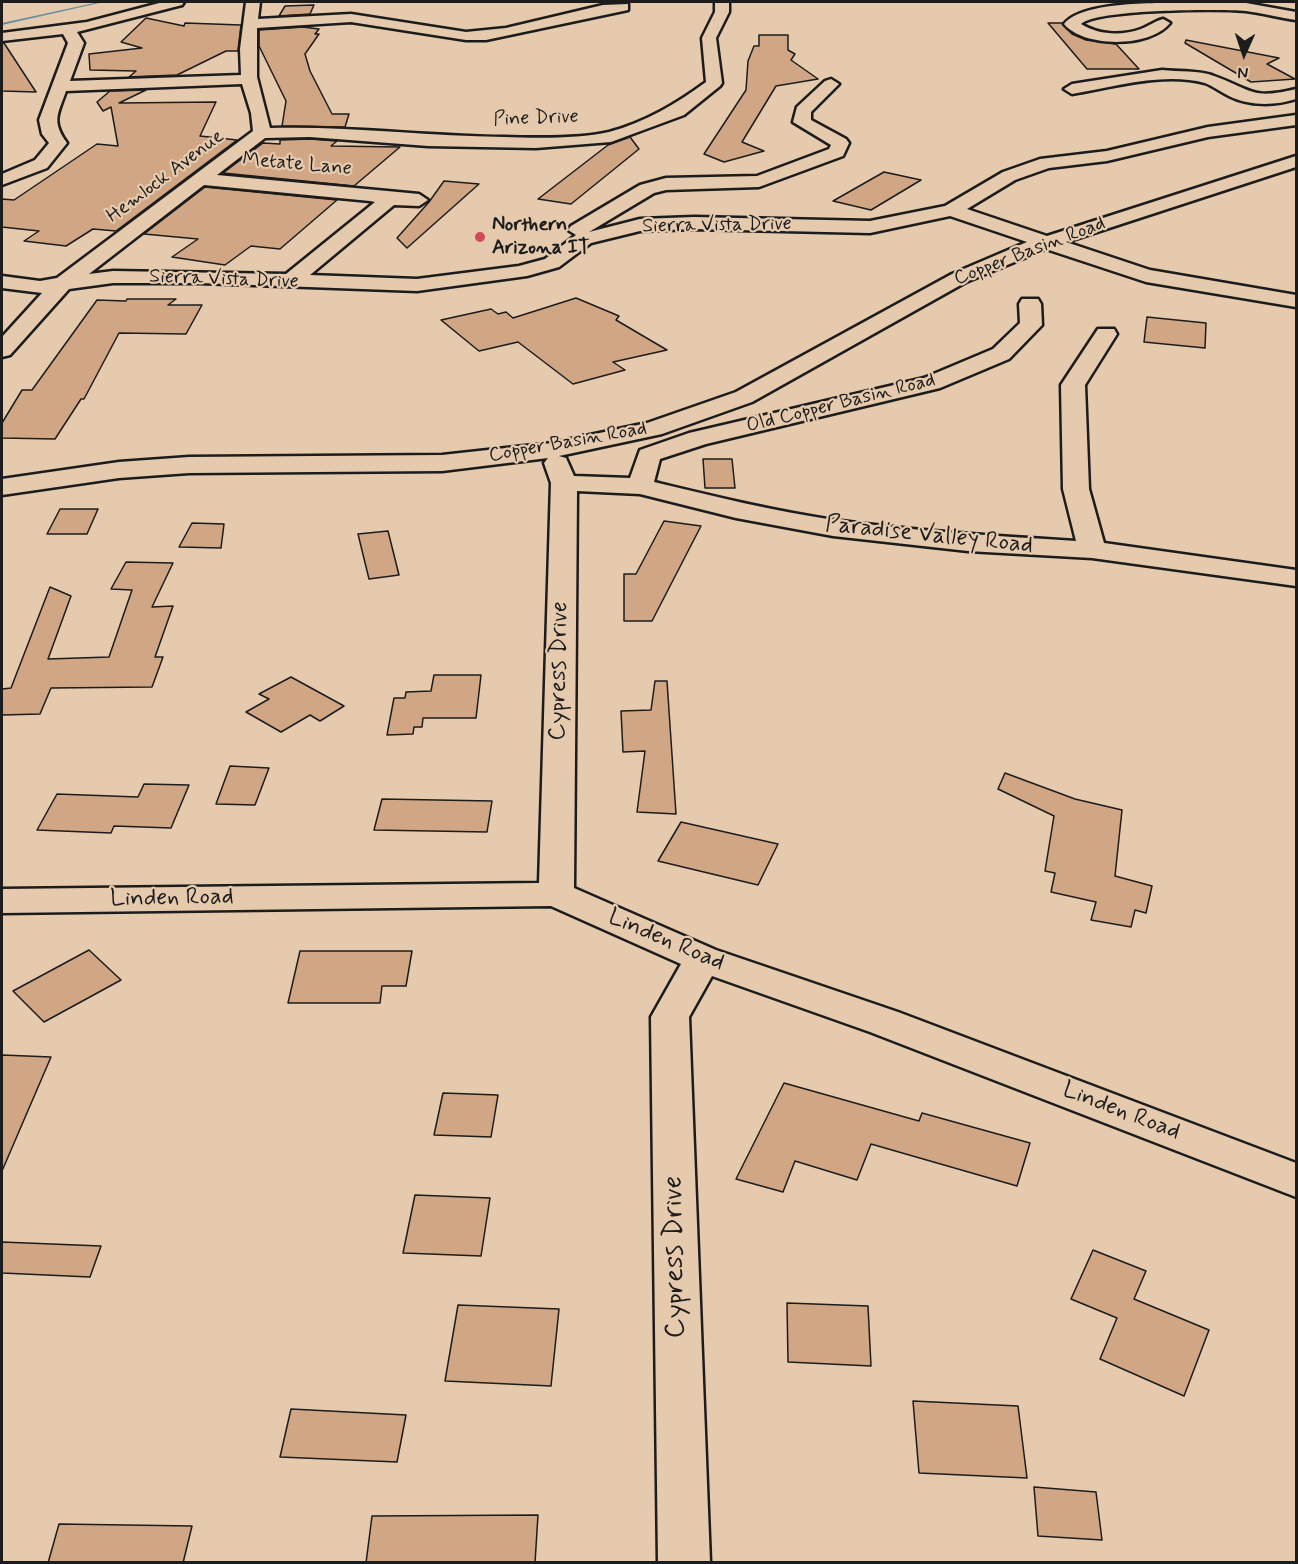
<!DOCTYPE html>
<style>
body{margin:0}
#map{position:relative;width:1298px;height:1564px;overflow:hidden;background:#e6caae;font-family:Mynerve,sans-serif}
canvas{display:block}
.frame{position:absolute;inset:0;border:3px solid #1c1c1c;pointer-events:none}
.north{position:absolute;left:1214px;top:24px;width:60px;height:60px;-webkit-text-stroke:4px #e6caae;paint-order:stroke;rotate:183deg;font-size:16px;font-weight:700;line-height:24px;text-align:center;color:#1c1c1c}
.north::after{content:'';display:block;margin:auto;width:21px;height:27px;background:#1c1c1c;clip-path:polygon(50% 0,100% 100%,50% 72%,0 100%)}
</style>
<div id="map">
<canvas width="1298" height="1564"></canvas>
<div class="frame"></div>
<div class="north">N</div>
</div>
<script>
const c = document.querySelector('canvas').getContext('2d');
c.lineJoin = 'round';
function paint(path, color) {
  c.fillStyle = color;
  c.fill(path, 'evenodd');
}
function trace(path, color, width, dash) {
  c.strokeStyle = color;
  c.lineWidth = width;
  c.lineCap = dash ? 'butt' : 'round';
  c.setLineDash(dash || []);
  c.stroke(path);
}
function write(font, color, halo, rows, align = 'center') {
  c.font = font + ' Mynerve,sans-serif';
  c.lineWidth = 4.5;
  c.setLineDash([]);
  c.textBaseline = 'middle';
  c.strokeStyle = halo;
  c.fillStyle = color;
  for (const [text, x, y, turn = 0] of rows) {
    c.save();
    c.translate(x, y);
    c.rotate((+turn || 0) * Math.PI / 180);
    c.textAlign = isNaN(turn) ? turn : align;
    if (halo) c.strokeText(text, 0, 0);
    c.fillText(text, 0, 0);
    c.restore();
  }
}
paint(new Path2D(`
 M99 2H104L2 25V23Z`), '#658fa0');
const building = new Path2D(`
 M314 5 310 14 279 16 285 6Z
 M146 18 184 26 185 23 241 25 238 51H226L177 75 129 77 136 71 90 70 89 54 142 48 121 42Z
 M1048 23H1062L1072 34 1086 40 1116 44 1139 69H1087Z
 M303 27 319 29 315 34H319L305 54 310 71 332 114H349L345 127 282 126 286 101 259 46V30Z
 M759 35H788V50L795 54 791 60 818 79 776 86 742 142 764 151 724 162 704 154 746 90 748 61 754 46H759Z
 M1186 40 1279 58 1267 64 1295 79 1251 82 1185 43Z
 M2 43H4L36 92 2 91Z
 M146 90 119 103 216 102 200 136 237 140 116 231 93 229 66 246 24 241 39 231 2 227V199L14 200 97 144 118 146 111 107 103 111 97 102 110 91Z
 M630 137 639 149 571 204 538 199 608 145Z
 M310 139 337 141 331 146 400 147 354 186 223 173 263 143 280 144V140Z
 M884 172 921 180 871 210 833 201Z
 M444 181 479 184 407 248 397 238 429 202Z
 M205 187 337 200 280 249 251 246 225 265 172 257 198 239 144 234Z
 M576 298 619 316 616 320 667 350 613 362 625 370 573 384 518 342 479 351 441 320 491 309 498 314 506 312 513 318Z
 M127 299H176L168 305H202L186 334 119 333 84 399H81L55 439 2 438V423L22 390H32L97 300 126 301Z
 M1147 317 1206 323 1205 348 1144 342Z
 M703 459H732L735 488H705Z
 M60 509H98L87 534H47Z
 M664 521 701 526 652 621H624V574H636Z
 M192 523 224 524 221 548 179 547Z
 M388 531 399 575 369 579 358 534Z
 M126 562 173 563 152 607 173 606 155 657H163L152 687 51 688 40 714 2 715V689L11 688 50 587 71 596 48 659 109 657 132 590 111 589Z
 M434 675H481L476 718H423L422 727H414L413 734 387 735 394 698H405L406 692 431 691Z
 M291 677 344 706 320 721 310 715 281 732 246 712 269 699 259 694Z
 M655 681H667L676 814 637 812 645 751 623 752 621 711 651 710Z
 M230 766 269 768 255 805 216 804Z
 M1005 773 1075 799 1122 810 1115 876 1152 886 1146 913 1135 910 1131 927 1091 920 1096 902 1051 892 1055 873 1045 871 1054 816 998 789Z
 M144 784 189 785 171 828 114 826 111 833 37 830 57 794 138 797Z
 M382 799 492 801 487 832 374 830Z
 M681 822 778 844 758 885 658 861Z
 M89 950 121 980 44 1022 13 991Z
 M300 951H412L406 986H382L380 1003H288Z
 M2 1055 51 1057 2 1171Z
 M784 1083 919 1121 922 1113 1030 1143 1017 1186 871 1144 857 1180 795 1161 783 1192 736 1179Z
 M443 1093 498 1095 491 1137 434 1135Z
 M415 1195 490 1198 481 1256 403 1253Z
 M2 1242 101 1246 90 1277 2 1273Z
 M1093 1250 1146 1271 1134 1299 1209 1330 1184 1396 1100 1359 1117 1318 1071 1299Z
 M787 1303 868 1306 871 1366 788 1362Z
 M458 1305 559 1309 551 1386 445 1381Z
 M913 1401 1018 1406 1027 1478 919 1473Z
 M291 1409 406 1415 397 1462 280 1457Z
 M1034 1487 1096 1492 1102 1540 1038 1536Z
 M538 1515 535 1563H366L372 1516Z
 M59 1524 192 1526 183 1563H48Z`);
paint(building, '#d0a685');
trace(building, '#1c1c1c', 1.5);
const minor = new Path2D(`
 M163 2H184L182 5 77 32 84 43 70 81 241 75 240 49 246 2H260L258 19 351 14 466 32 506 28 603 5 628 4V10L486 40H466L351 22 257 28V77L270 128C348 126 426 136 504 137 534 138 580 139 609 132 646 122 676 104 706 82L702 38 715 12V2H729V12L716 38 722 83 720 86 684 115 611 142 536 148 428 146 310 137 265 138 217 175 419 194 428 200 419 206 394 205 310 275 417 279 519 266 545 259 576 235 568 230 571 226 640 185 666 178 757 176 829 149 831 145 793 122 797 107 825 81 831 79 839 84 811 112V120L846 139 849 143 843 156 759 187 666 190 654 193 589 232 640 219 694 217 870 221 945 206 1003 172 1040 159 1107 151 1208 127 1296 115V125L1208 137 1107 161 1049 168 1015 180 967 209 1047 236 1296 156V167L1066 242 1150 270 1296 295V307L1146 282 1046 249 966 282 752 402 662 434 559 456 566 458 574 476 630 478 640 450 689 433 924 378 993 349 1020 323 1019 304 1022 299H1038L1041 304 1042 325 1009 359 940 388 706 444 660 459 654 482C713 496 773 511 834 520 914 531 995 536 1076 541L1063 489 1061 385 1098 329H1114L1117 334 1085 385 1089 489 1104 543 1296 570V586L1092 558 968 551 833 536 736 518 640 494 577 491 574 888 716 950 898 1012 1296 1163V1197L870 1032 712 976 689 1017 710 1562H658L651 1017 681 964 551 906 2 913V889L539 883 551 483 544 463 548 458 442 471 189 473 119 478 2 495V479L119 462 189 457 442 455 552 443 647 423 736 392 952 274 1027 242 950 216 870 233 694 229 640 231 591 243 559 267 527 276 417 291 200 283H113L69 289 10 355 2 357V337L42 293 2 288V276L40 281 57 278 253 131 251 113 242 84 66 91C58 114 51 121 67 143L47 168 2 185V174L35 160 49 143 42 134 39 120 68 43 63 34 2 41V33L87 22ZM204 185 370 201 375 202 286 274 113 271 89 274Z
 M1191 2 1246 3 1296 12V20C1280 18 1263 13 1246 11 1219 9 1098 9 1081 24 1099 35 1121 36 1141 29 1149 26 1155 21 1163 19L1170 23C1150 48 1084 48 1064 24 1083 0 1160 4 1191 2Z
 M1162 70C1178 72 1199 70 1214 76 1253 90 1251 100 1296 89V99C1275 106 1249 106 1229 96 1221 92 1213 86 1205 83 1163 72 1114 87 1072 94L1064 89 1072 84Z`);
trace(minor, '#1c1c1c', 5);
paint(minor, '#e6caae');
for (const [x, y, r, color] of [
 [480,237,6,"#d1495b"]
]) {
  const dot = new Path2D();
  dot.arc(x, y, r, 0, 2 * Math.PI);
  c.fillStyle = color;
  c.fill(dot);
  trace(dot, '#e6caae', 2);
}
write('20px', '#1c1c1c', '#e6caae', [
 ["Pine Drive",536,119,-2],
 ["Metate Lane",297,165,5],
 ["Hemlock Avenue",166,177,-37],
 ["Sierra Vista Drive",717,226,-1],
 ["Copper Basin Road",1030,252,-21],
 ["Sierra Vista Drive",224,280,2],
 ["Old Copper Basin Road",841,404,-14],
 ["Copper Basin Road",568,443,-10]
]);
write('bold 20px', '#1c1c1c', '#e6caae', [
 ["Northern",492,226],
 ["Arizona IT",492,249]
], 'left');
write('24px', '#1c1c1c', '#e6caae', [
 ["Paradise Valley Road",929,536,6],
 ["Cypress Drive",560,671,-89],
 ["Linden Road",172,899,-1],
 ["Linden Road",666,941,23],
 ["Linden Road",1121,1112,21]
]);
write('28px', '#1c1c1c', '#e6caae', [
 ["Cypress Drive",676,1257,-91]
]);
</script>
